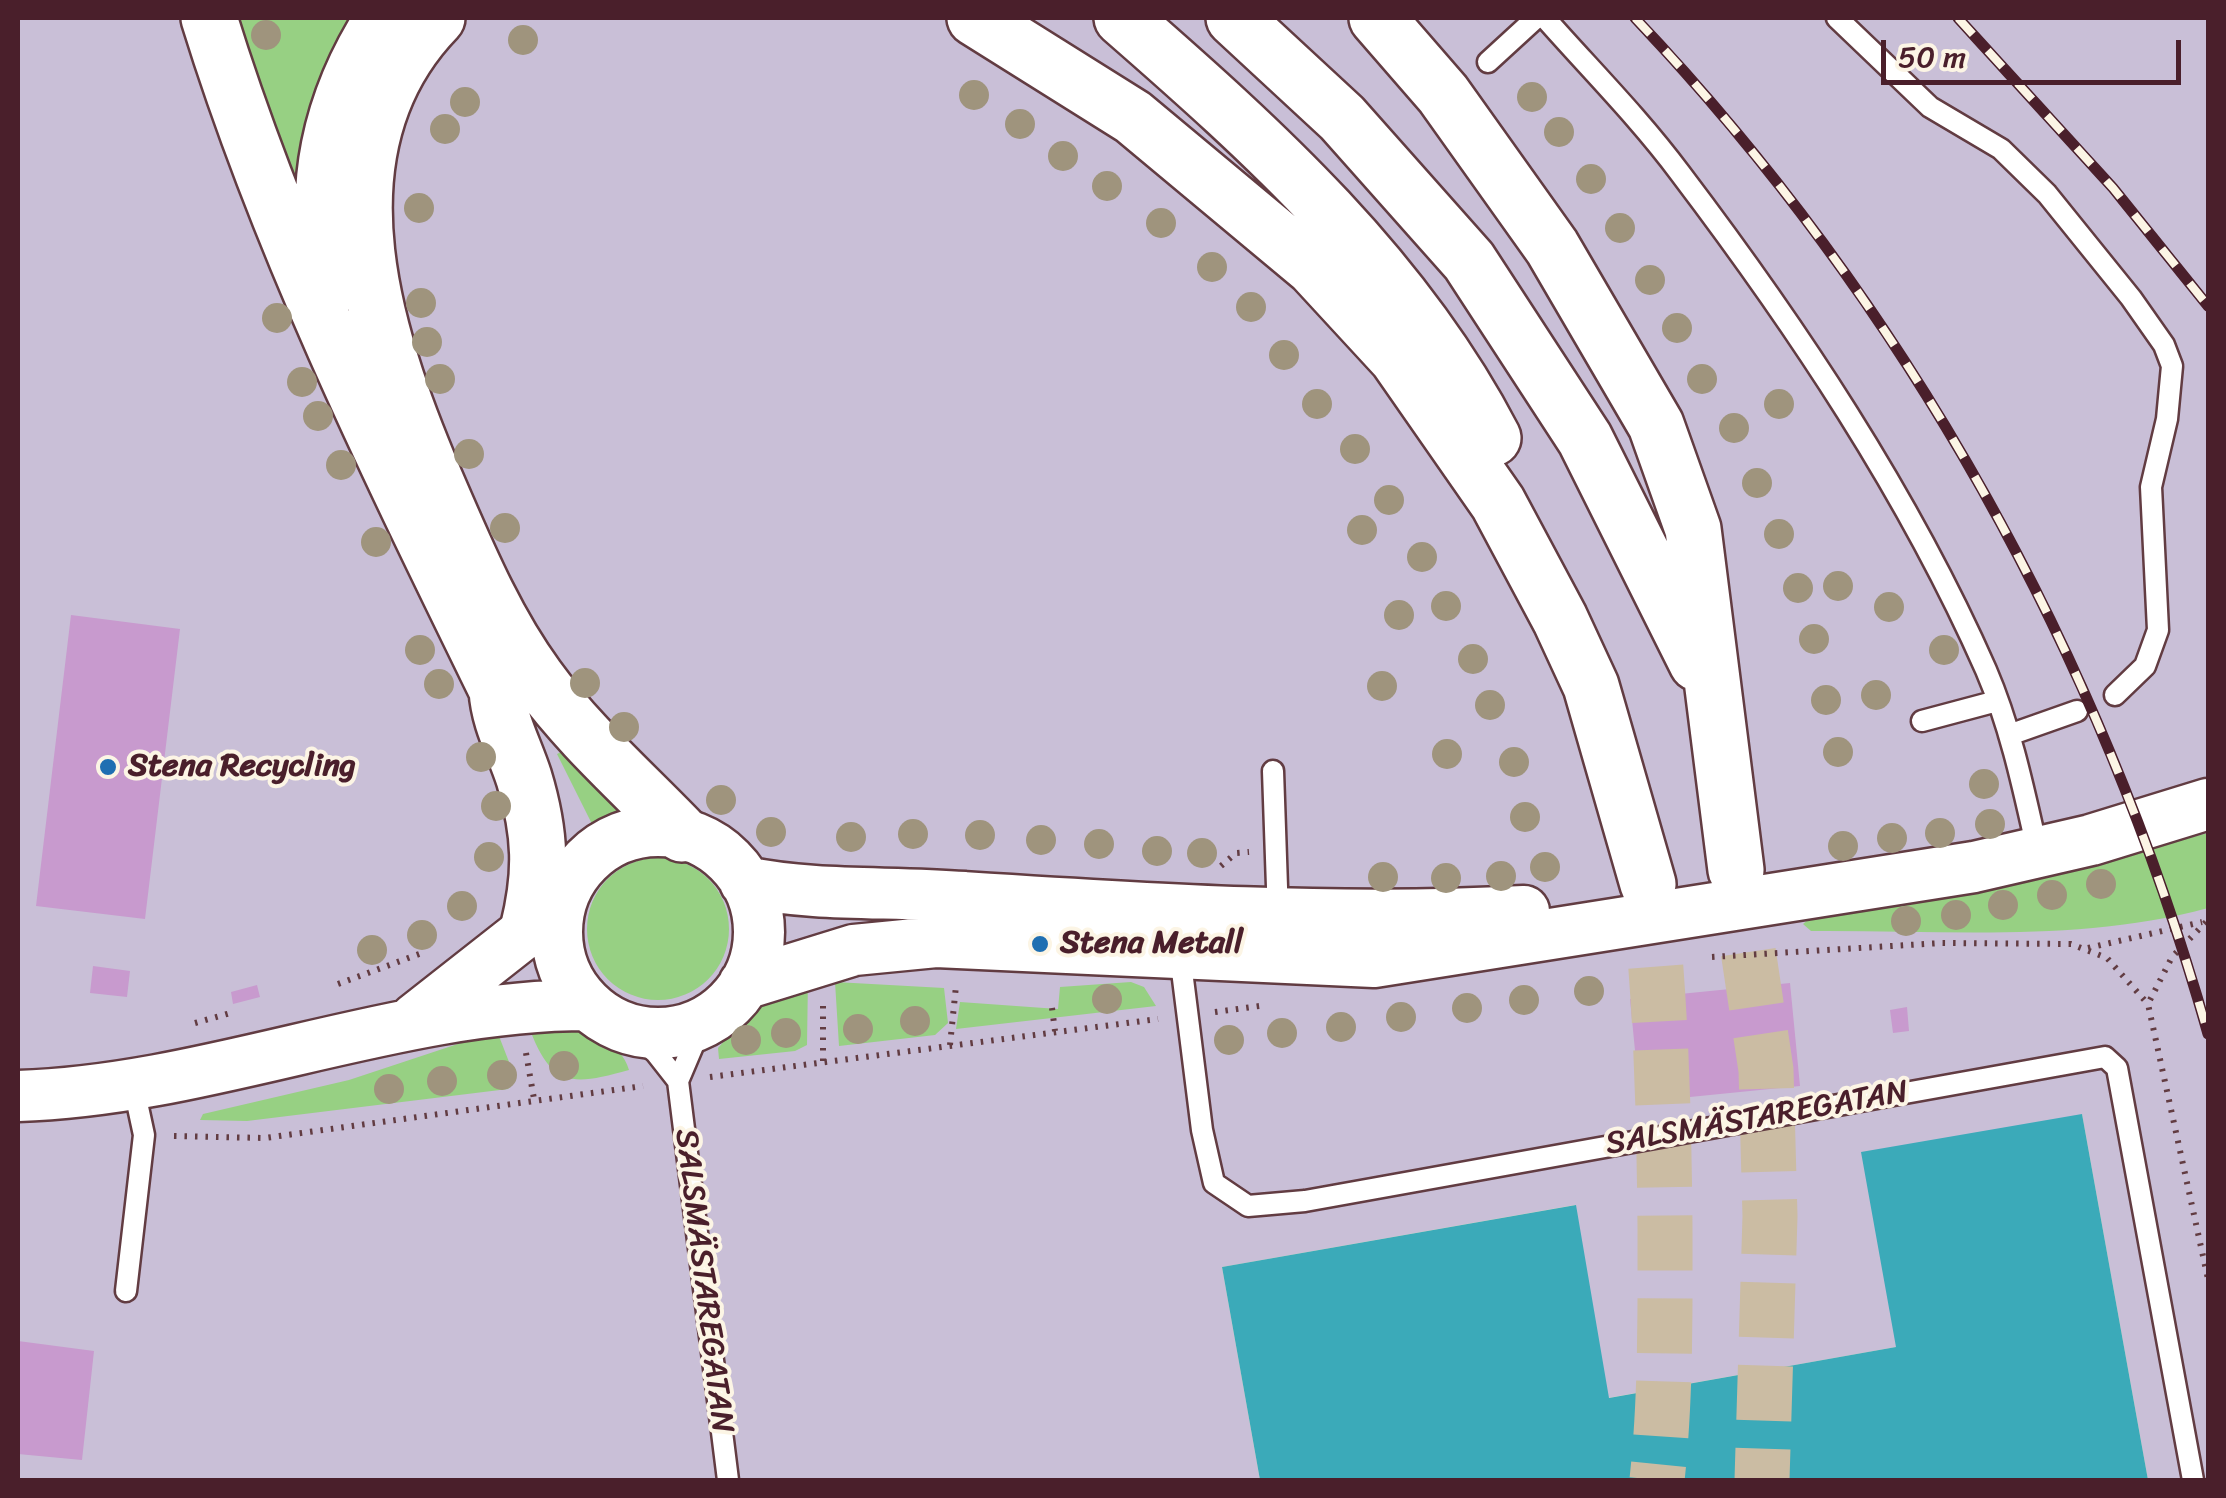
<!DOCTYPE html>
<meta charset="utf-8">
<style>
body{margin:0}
#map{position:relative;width:2226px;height:1498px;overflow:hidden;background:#ebe3c1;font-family:Sriracha,sans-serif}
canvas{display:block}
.frame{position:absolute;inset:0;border:20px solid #4a1f2b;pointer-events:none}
.scale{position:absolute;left:1881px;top:40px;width:300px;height:45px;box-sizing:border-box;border:5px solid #4a1f2b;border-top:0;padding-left:12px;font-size:30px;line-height:35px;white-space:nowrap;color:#4a1f2b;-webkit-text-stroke:8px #fcf5e5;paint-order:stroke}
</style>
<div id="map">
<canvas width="2226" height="1498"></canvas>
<div class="frame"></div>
<div class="scale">50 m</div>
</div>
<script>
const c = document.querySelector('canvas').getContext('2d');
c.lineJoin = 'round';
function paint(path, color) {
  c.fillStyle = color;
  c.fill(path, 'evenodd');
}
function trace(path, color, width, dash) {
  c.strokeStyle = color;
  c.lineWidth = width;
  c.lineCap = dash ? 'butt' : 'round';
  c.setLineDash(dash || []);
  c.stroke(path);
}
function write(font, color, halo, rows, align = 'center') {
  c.font = font + ' Sriracha,sans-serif';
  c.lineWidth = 8;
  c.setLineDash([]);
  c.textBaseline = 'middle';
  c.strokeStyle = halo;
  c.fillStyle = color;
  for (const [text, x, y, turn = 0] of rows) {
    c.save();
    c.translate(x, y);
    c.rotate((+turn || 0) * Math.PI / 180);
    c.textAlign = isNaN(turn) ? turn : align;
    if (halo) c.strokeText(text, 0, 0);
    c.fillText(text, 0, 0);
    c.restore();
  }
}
paint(new Path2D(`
 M18 18H2208V1480H2148L2082 1114 1896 1347 1806 1363 1608 1398 1575 1205 1222 1267 1260 1480H18Z`), '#c9bfd7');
paint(new Path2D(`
 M226 18H357L295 202Z
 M571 747 623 812 592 824 557 754Z
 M2208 833V908C2079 943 1944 930 1811 931L1803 924 1809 919 2019 883Z
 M587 929a71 71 0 1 1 142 0a71 71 0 1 1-142 0Z
 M808 978 807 1045 795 1051 719 1059 718 1048 755 1006Z
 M835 982 944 988 948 1023 935 1035 839 1046Z
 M1131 982 1144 987 1156 1006 956 1029 960 1002 1058 1009 1060 987Z
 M562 1027C588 1033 621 1041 629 1070 572 1086 552 1087 530 1030Z
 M497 1031 516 1080 508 1089 247 1121 200 1120 203 1114 349 1080Z`), '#97d083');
paint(new Path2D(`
 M2082 1114 2148 1480H1260L1222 1267 1576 1205 1609 1398 1896 1347 1861 1152Z`), '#3baab9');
paint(new Path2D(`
 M71 615 180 629 145 919 36 906Z
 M93 966 130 971 127 997 90 993Z
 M1790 983 1800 1086 1640 1102 1630 999Z
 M257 985 260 997 233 1004 231 992Z
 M1907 1007 1909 1031 1893 1033 1890 1010Z
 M18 1341 94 1351 82 1460 18 1454Z`), '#c89ace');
trace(new Path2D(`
 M1736 870 1766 1070 1770 1216 1762 1480
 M1648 884C1661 998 1664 1112 1665 1228 1665 1312 1666 1397 1657 1480`), '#cbbca3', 55, [55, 28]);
const service = new Path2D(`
 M1545 18C1590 69 1639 118 1680 173 1796 326 1908 493 1986 670 2011 728 2024 791 2038 853
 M1837 18 1930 107 2001 149 2047 194 2131 298 2164 345 2172 366 2167 419 2151 487 2158 630 2145 666 2115 695
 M1488 62 1536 18
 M1922 721 1997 701
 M2009 735 2077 711
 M1273 771 1278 916
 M1180 955 1202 1130 1214 1183 1248 1206 1305 1201 2105 1057 2117 1068 2193 1480
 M703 1022 678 1081 728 1480
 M628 1028 656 1053 678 1081
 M126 1291 144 1135 133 1084`);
const tertiary = new Path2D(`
 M557 932a101 101 0 1 1 202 0a101 101 0 1 1-202 0Z
 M745 882C818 897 890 891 964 897 1151 909 1337 921 1524 911
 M744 984 854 950 936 942 1374 962 1974 867 2091 840 2208 804
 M415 1019 560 905
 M18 1096C211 1090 395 1005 588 1005`);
const motorway = new Path2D(`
 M209 18C281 251 390 471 497 690 499 722 514 747 524 778 541 834 542 874 528 930
 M437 18C307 152 378 349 442 496 469 558 497 624 537 678 579 736 633 783 682 834
 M975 18 1133 117 1314 268 1397 358 1498 503 1560 619 1591 686 1648 884
 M1122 18C1264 142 1405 269 1493 438
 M1234 18 1342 118 1469 261 1585 439 1697 663
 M1377 18 1443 94 1552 247 1656 425 1693 529 1736 870
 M334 286C308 191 331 98 383 18`);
trace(service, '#623c42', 25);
trace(tertiary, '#623c42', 55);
trace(motorway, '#623c42', 60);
trace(new Path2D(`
 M1221 866 1236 853 1249 852
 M2206 922 2172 957 2148 1004 2208 1279
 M2088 948 2202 922
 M1712 957 1941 943 2071 944 2107 958 2148 1004
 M338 984 422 953
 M1052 1008 1055 1031
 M1215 1012 1267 1005
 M195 1023 234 1012
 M950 1045 956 986
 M526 1053 534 1099
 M823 1061V1002
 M710 1077 1158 1019
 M174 1136 265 1138 643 1086`), '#623c42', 6, [2.5, 8]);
trace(service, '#fff', 20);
trace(tertiary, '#fff', 50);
trace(motorway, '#fff', 55);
const rail = new Path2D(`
 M1635 18C1907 305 2100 654 2208 1034
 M1958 18 2113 188 2208 306`);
trace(rail, '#4a1f2b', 11);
trace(rail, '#fcf5e5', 8, [22]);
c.fillStyle = '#9f947d';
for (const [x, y] of [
 [266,35],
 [523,40],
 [974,95],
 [1532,97],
 [465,102],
 [1020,124],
 [445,129],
 [1559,132],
 [1063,156],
 [1591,179],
 [1107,186],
 [419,208],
 [1161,223],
 [1620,228],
 [1212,267],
 [1650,280],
 [421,303],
 [1251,307],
 [277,318],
 [1677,328],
 [427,342],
 [1284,355],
 [440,379],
 [1702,379],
 [302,382],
 [1317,404],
 [1779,404],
 [318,416],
 [1734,428],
 [1355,449],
 [469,454],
 [341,465],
 [1757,483],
 [1389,500],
 [505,528],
 [1362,530],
 [1779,534],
 [376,542],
 [1422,557],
 [1838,586],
 [1798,588],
 [1446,606],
 [1889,607],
 [1399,615],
 [1814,639],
 [420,650],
 [1944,650],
 [1473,659],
 [585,683],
 [439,684],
 [1382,686],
 [1876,695],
 [1826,700],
 [1490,705],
 [624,727],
 [1838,752],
 [1447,754],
 [481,757],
 [1514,762],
 [1984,784],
 [721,800],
 [496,806],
 [1525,817],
 [1990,824],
 [771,832],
 [1940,833],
 [913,834],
 [980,835],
 [851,837],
 [1892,838],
 [1041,840],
 [1099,844],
 [1843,846],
 [1157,851],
 [1202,853],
 [489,857],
 [1545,867],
 [1501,876],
 [1383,877],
 [1446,878],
 [2101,884],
 [2052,895],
 [2003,905],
 [462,906],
 [1956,915],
 [1906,921],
 [422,935],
 [372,950],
 [1589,991],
 [1107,999],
 [1524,1000],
 [1467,1008],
 [1401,1017],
 [915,1021],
 [1341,1027],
 [858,1029],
 [786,1033],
 [1282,1033],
 [746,1040],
 [1229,1040],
 [564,1066],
 [502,1075],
 [442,1081],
 [389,1089]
]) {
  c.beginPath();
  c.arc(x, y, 15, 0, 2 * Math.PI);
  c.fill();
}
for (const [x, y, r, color] of [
 [108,767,10,"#1f6fb2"],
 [1040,944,10,"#1f6fb2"]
]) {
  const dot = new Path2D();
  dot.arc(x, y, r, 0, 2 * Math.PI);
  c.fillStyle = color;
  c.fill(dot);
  trace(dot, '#fcf5e5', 4);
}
write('bold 32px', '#4a1f2b', '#fcf5e5', [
 ["Stena Recycling",128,767],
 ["Stena Metall",1060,944]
], 'left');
write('32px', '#4a1f2b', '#fcf5e5', [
 ["SALSMÄSTAREGATAN",1757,1119,-10],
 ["SALSMÄSTAREGATAN",703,1281,83]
]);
</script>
